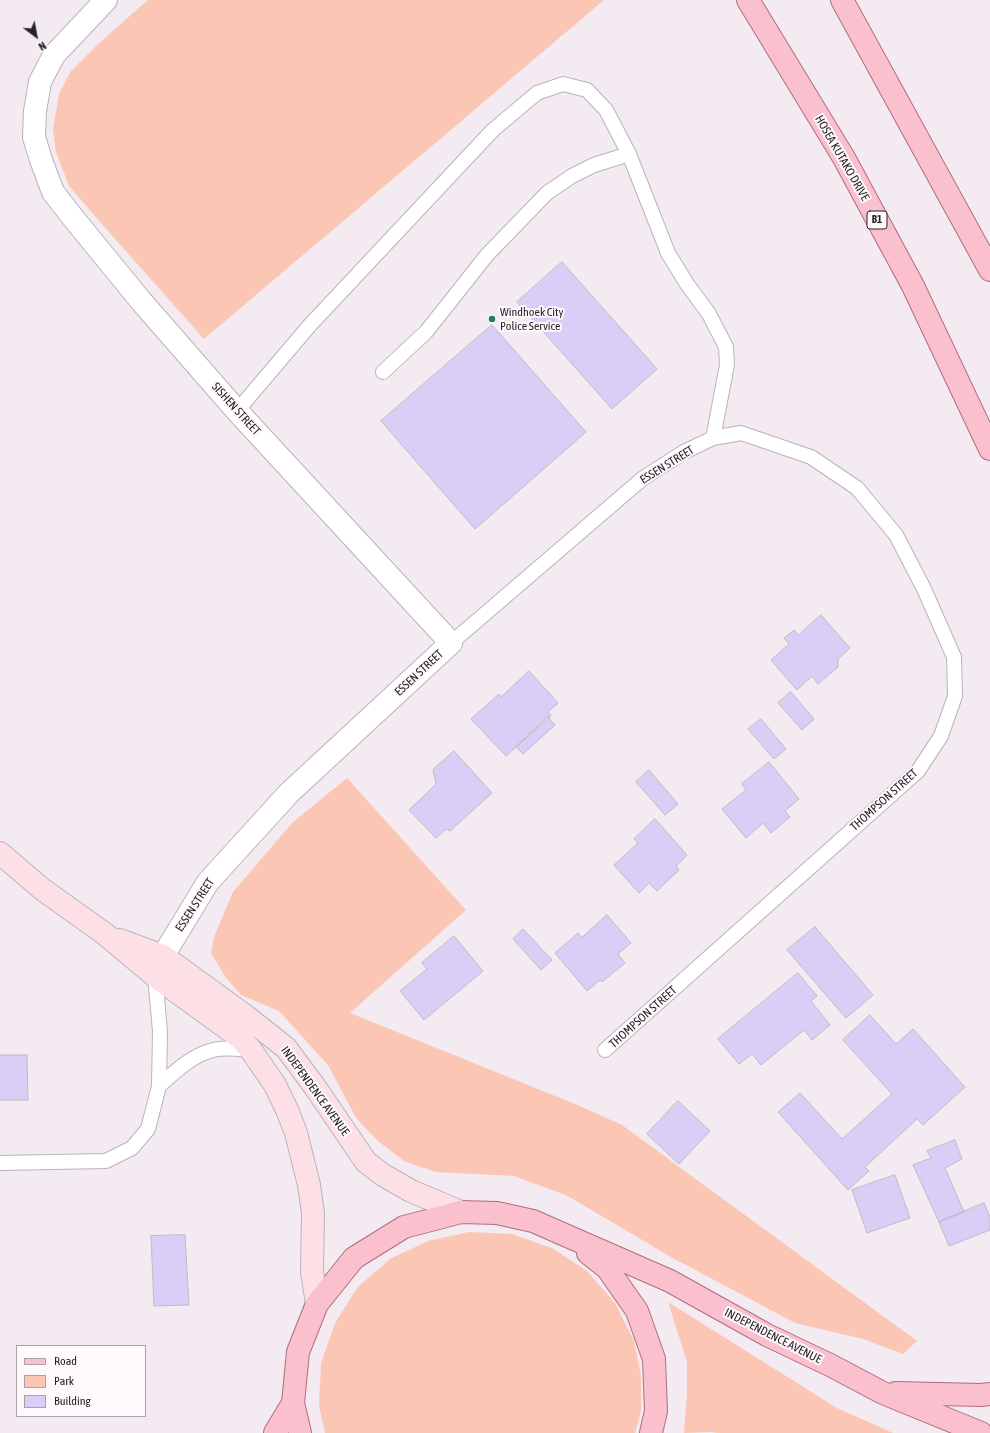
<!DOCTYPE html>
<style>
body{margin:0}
#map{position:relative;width:990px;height:1433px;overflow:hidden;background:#f3ebf1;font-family:"Asap Condensed",sans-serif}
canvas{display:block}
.legend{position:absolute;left:16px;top:1345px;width:130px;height:72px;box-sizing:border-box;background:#fff9fe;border:1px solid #a8a3a7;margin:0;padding:5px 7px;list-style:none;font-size:12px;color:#262325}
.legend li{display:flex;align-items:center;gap:8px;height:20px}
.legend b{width:20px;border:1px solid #a8a3a7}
.north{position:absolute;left:16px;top:16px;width:40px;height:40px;-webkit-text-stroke:3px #fff9fe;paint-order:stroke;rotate:148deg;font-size:11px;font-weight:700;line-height:16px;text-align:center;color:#262325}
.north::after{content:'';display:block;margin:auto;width:14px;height:18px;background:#262325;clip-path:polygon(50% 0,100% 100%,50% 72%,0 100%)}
</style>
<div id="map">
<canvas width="990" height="1433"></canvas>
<ul class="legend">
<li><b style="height:5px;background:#fac0cd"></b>Road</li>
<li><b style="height:11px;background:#fbc6b3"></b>Park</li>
<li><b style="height:11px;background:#dacef6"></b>Building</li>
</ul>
<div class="north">N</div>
</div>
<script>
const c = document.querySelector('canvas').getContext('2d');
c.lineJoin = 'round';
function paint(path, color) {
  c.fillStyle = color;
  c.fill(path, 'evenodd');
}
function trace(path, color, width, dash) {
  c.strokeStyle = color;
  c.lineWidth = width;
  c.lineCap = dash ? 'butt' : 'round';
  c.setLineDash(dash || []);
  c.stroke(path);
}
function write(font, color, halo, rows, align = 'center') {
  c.font = font + ' "Asap Condensed",sans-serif';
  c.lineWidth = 4;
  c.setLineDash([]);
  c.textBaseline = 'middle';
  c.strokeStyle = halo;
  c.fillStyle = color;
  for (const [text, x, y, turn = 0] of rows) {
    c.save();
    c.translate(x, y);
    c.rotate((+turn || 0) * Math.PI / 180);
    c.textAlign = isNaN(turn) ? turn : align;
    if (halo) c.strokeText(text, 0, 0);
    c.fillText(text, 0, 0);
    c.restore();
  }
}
paint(new Path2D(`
 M148 0H604L204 339 101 223 69 186 56 152 53 129 59 94 71 71 99 43Z
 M347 778 466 910 350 1013 575 1104 622 1125 917 1341 903 1354 863 1339 795 1323 671 1257 566 1195 514 1176 436 1172 404 1161 378 1141 356 1118 328 1065 279 1011 241 995 226 978 211 953 214 937 233 892 292 823Z
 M469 1232 512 1234 552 1248 587 1271 615 1303 634 1341 641 1376V1411L635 1433H325L319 1405 321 1363 335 1323 358 1287 390 1259 428 1241Z
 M668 1302 837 1408 893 1433H718L711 1432 684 1433 687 1394V1362Z`), '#fbc6b3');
const building = new Path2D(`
 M562 262 657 369 612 409 517 302Z
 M492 325 586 432 475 529 381 421Z
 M821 615 850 648 838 659V667L818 684 812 676 797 690 771 660 789 644 784 638 794 630 798 635Z
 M529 671 558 703 548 712 551 716 506 756 471 719 499 694 501 697Z
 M791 692 814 719 802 730 778 703Z
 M548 717 555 725 523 754 516 747Z
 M761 719 786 749 774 759 748 729Z
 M454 751 492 793 450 831 446 829 436 838 409 810 436 784 433 770Z
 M769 762 799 799 785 811 790 817 771 833 763 823 746 838 722 809 746 790 742 784Z
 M649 770 678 804 665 815 636 782Z
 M655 819 687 855 676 866 679 870 657 891 649 883 639 893 614 865 638 843 634 839Z
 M607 915 631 943 618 954 625 963 602 982 600 980 587 991 555 953 578 933 582 937Z
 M815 927 873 995 846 1018 787 950Z
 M523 929 552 960 541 970 513 939Z
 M454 936 483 971 424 1020 400 991 427 969 422 963Z
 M798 973 817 996 811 1001 830 1025 812 1040 804 1030 761 1065 752 1054 739 1064 718 1039Z
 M870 1015 896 1044 913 1029 965 1087 923 1125 917 1119 865 1167 869 1171 848 1190 778 1112 800 1093 842 1139 892 1094 843 1040Z
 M0 1055H27L28 1100H0Z
 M678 1101 710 1131 679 1164 647 1134Z
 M955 1140 962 1159 945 1168 964 1212 939 1222 913 1165 931 1158 927 1151Z
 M895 1175 910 1218 867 1233 852 1190Z
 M984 1203 990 1217V1230L949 1246 939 1222Z
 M185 1235 189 1305 154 1306 151 1236Z`);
paint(building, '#dacef6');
trace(building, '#bdbbc3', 1);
const service = new Path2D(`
 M383 372 426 332 487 255 547 193 572 176 594 165 629 154
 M237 411 310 325 493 130 537 93 563 84 587 90 606 110 629 154 668 253 687 284 709 314 726 347 727 365 713 438
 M451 643 642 479 684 452 713 438 741 433 811 457 857 488 896 535 924 589 954 657 955 696 941 736 918 771 605 1050
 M159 1086C175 1072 192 1055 213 1050 226 1047 239 1049 251 1050
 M0 1163 106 1161 132 1148 148 1129 159 1086 160 1031 155 976`);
const tertiary = new Path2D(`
 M106 0 54 55 40 82 35 111 34 137 41 160 53 192 74 219 141 301 237 411 451 643 289 793 208 882 163 956 156 973`);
const secondary = new Path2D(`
 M0 853 42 889 105 934 155 976 239 1037 251 1050 275 1085 288 1112 296 1133 309 1185 313 1213 312 1272 317 1304
 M120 940 163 956 247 1017 286 1048 315 1087 366 1162 383 1175 411 1191 461 1212`);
const primary = new Path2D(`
 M748 0 844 158 913 286 990 449
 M842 0 990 270
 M588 1253 607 1268 637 1311 654 1359 656 1411 651 1433
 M896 1393 981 1395 990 1394
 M275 1433 293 1403
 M300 1433 293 1403 298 1352 317 1304 354 1258 404 1227 461 1212 497 1213 533 1221 670 1281 767 1335 830 1365 883 1393 981 1433`);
trace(service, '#bab3b9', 16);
trace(tertiary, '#bab3b9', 24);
trace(secondary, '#bab3b9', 24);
trace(primary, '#ae6e7c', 24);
trace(service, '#fff', 14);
trace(tertiary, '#fff', 22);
trace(secondary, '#fde0e6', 22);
trace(primary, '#fac0cd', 22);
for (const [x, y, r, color] of [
 [492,319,4,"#1a815c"]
]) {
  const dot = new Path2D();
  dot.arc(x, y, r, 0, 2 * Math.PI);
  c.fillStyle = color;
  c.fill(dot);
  trace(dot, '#fff9fe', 1.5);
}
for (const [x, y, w] of [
 [877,220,20]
]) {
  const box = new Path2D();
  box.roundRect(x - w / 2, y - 9, w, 18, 3);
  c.fillStyle = '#fff9fe';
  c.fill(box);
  trace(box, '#262325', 1);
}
write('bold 11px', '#262325', null, [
 ["B1",877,220]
]);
write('12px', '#262325', '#fff9fe', [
 ["HOSEA KUTAKO DRIVE",842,158,60],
 ["SISHEN STREET",236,409,48],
 ["ESSEN STREET",667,465,-32],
 ["ESSEN STREET",419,673,-43],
 ["THOMPSON STREET",884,800,-42],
 ["ESSEN STREET",195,905,-57],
 ["THOMPSON STREET",643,1017,-42],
 ["INDEPENDENCE AVENUE",315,1091,54],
 ["INDEPENDENCE AVENUE",773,1336,27]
]);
write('12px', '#262325', '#fff9fe', [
 ["Windhoek City",500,312],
 ["Police Service",500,326]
], 'left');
</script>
